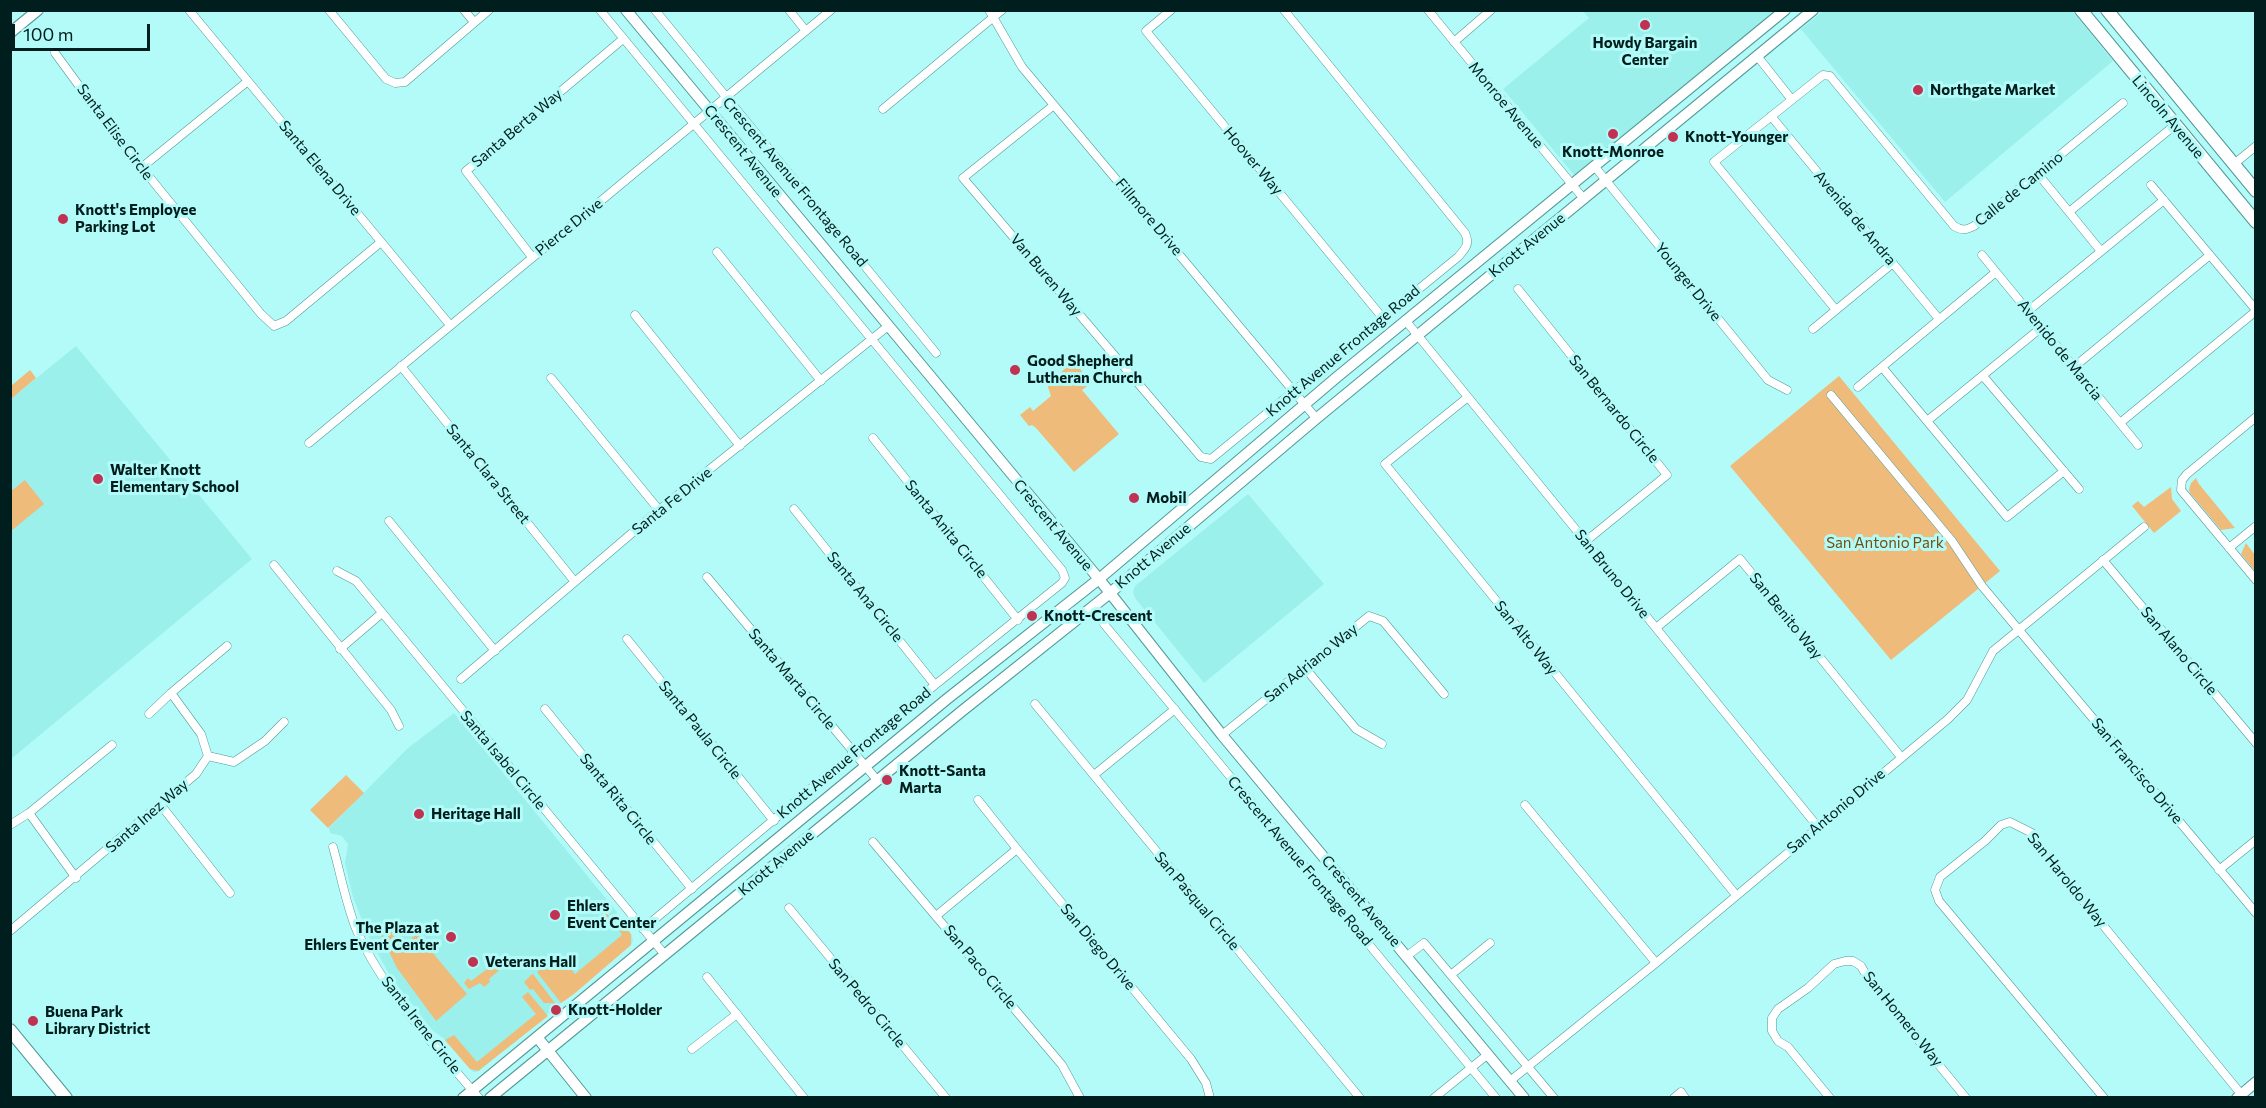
<!DOCTYPE html>
<style>
body{margin:0}
#map{position:relative;width:2266px;height:1108px;overflow:hidden;background:#b2fbf8;font-family:Commissioner,sans-serif}
canvas{display:block}
.frame{position:absolute;inset:0;border:12px solid #001e1d;pointer-events:none}
.scale{position:absolute;left:12px;top:24px;width:138px;height:27px;box-sizing:border-box;border:3px solid #001e1d;border-top:0;padding-left:8px;font-size:18px;line-height:21px;white-space:nowrap;color:#001e1d;-webkit-text-stroke:4px #b2fbf8;paint-order:stroke}
</style>
<div id="map">
<canvas width="2266" height="1108"></canvas>
<div class="frame"></div>
<div class="scale">100 m</div>
</div>
<script>
const c = document.querySelector('canvas').getContext('2d');
c.lineJoin = 'round';
function paint(path, color) {
  c.fillStyle = color;
  c.fill(path, 'evenodd');
}
function trace(path, color, width, dash) {
  c.strokeStyle = color;
  c.lineWidth = width;
  c.lineCap = dash ? 'butt' : 'round';
  c.setLineDash(dash || []);
  c.stroke(path);
}
function write(font, color, halo, rows, align = 'center') {
  c.font = font + ' Commissioner,sans-serif';
  c.lineWidth = 6;
  c.setLineDash([]);
  c.textBaseline = 'middle';
  c.strokeStyle = halo;
  c.fillStyle = color;
  for (const [text, x, y, turn = 0] of rows) {
    c.save();
    c.translate(x, y);
    c.rotate((+turn || 0) * Math.PI / 180);
    c.textAlign = isNaN(turn) ? turn : align;
    if (halo) c.strokeText(text, 0, 0);
    c.fillText(text, 0, 0);
    c.restore();
  }
}
paint(new Path2D(`
 M1583 11H1775L1575 176 1503 89 1589 18Z
 M1823 11H2072L2113 61 1945 202 1801 29Z
 M76 346 252 559 11 759V399Z
 M1248 494 1324 584 1204 683 1135 598 1133 592 1135 586Z
 M454 713 617 912 616 916 631 934 633 940 631 945 479 1071 473 1072 443 1038 432 1030 390 976 367 933 353 897 345 863 348 844 342 836 330 833 329 828 408 748Z`), '#9bf0ec');
paint(new Path2D(`
 M1074 361 1091 383 1082 390 1119 434 1074 472 1036 428 1032 425 1029 426 1020 415 1030 407 1033 411 1051 396 1047 384Z
 M30 370 36 378 11 399V386Z
 M1839 376 2000 571 1891 660 1730 466Z
 M2196 478 2199 484 2235 528 2221 530 2190 493 2189 490 2191 483Z
 M25 480 44 504 11 531V491Z
 M2171 487 2172 499 2181 511 2154 533 2132 506 2138 501 2144 507Z
 M2246 543 2255 555V571L2241 554Z
 M346 775 364 793 328 828 310 810Z
 M605 911 611 919 616 916 631 934V945L574 994 561 1003 537 972 559 954 575 974 622 935 615 924 611 926 601 914Z
 M387 922 402 946 417 934 467 994 436 1021 397 968 376 925Z
 M498 961 503 967 489 979 490 982 484 987 480 983 469 989 464 983 468 978 471 981Z
 M532 974H533L558 1007 556 1008 552 1003H544L533 989 530 990 524 982Z
 M528 992 548 1016 478 1071 470 1069 445 1040 454 1035 477 1062 536 1014 522 997Z`), '#eebb7a');
const street = new Path2D(`
 M189 10 450 325
 M329 10 386 79 395 83 405 82 489 10
 M464 10 474 22
 M600 10 1062 570 1065 578 1062 583 935 685 643 929
 M655 10 936 353
 M789 10 806 31
 M989 10 1022 67 1316 418
 M1171 10 1146 31 1382 317
 M1428 10 1584 199
 M1454 42 1491 10
 M55 53 116 136 261 314 274 326 286 321 381 242
 M1758 57 1792 100
 M1054 105 963 178 1201 457 1211 459 1458 257C1466 248 1470 244 1465 233L1284 10
 M883 109 1002 10
 M1771 116 1939 319
 M2234 164 2256 146
 M1595 167 1768 380 1787 390
 M141 168 248 81
 M2038 174 2100 250
 M2151 185 2256 310
 M2069 212 2175 125
 M717 252 821 381
 M1982 255 2138 445
 M532 257 466 171 623 39
 M1518 289 1667 475 1586 541
 M1836 310 1714 162 1823 75 1830 76 1954 226C1962 231 1966 230 1974 226L2123 103
 M2028 311 2164 200
 M635 315 740 446
 M1406 321 1818 827
 M1813 329 1893 263
 M401 366 575 582
 M1882 367 2007 517 2064 471
 M2074 367 2210 255
 M1983 376 2079 489
 M551 378 659 510
 M1858 387 1996 272
 M1831 395 1952 541 1982 586 2256 913
 M1468 397 1385 464 1736 895
 M2256 417 2187 474 2182 480 2181 490 2256 580
 M1927 421 2042 327
 M2120 423 2256 311
 M873 438 1018 620
 M309 443 831 10
 M794 509 935 685
 M389 521 495 651
 M2229 548 2256 526
 M2103 560 2256 743
 M274 565 391 710 399 726
 M337 571 356 581 665 955
 M707 577 877 780
 M1104 624 1496 1098
 M1656 628 1740 559 1901 757
 M627 639 774 821
 M340 649 382 613
 M1305 668 1356 729 1382 744
 M461 679 659 510 887 327
 M171 693 201 734 208 756
 M1035 704 1360 1098
 M545 709 692 889
 M149 714 171 693 227 646
 M1222 735 1369 616 1383 621 1444 694
 M1094 775 1175 709
 M978 800 1017 849 1191 1059 1206 1083 1210 1098
 M160 804 230 893
 M1525 805 1656 963
 M29 813 76 878
 M10 825 29 813 112 745
 M873 842 1062 1065 1080 1098
 M333 847C341 875 346 905 357 931 384 991 436 1048 479 1098
 M2219 870 2256 840
 M789 908 946 1098
 M936 916 1017 849
 M10 931 196 774 208 756 234 762 265 741 284 722
 M1407 956 1424 943 1554 1098
 M1452 974 1490 943
 M707 977 804 1098
 M692 1049 737 1014
 M1510 1081 1656 963 1948 719 1967 700 1993 651 2144 527
 M1434 1098 1487 1055
 M1674 1098 1681 1092 1685 1098
 M1830 1098 1788 1047 1778 1041 1772 1031V1018L1778 1009 1808 988 1834 964 1845 961H1853L1861 966 1869 980 1966 1098
 M2104 1098 1939 901 1935 890 1940 877 1985 841 2001 825 2010 822 2032 833 2035 842 2241 1094`);
const secondary = new Path2D(`
 M626 10 1099 579 1222 735 1524 1098
 M10 33 38 10
 M537 1037 586 1098
 M463 1098 947 699 1099 579 1337 377 1785 10
 M490 1098 962 711 1110 593 1317 418 1813 10
 M2237 1098 2256 1082`);
const primary = new Path2D(`
 M2081 10 2256 222
 M2107 10 2256 191
 M10 1030 66 1098`);
trace(street, '#519996', 9);
trace(secondary, '#519996', 12);
trace(primary, '#519996', 14);
trace(street, '#fff', 8);
trace(secondary, '#fff', 10);
trace(primary, '#fff', 12);
for (const [x, y, r, color] of [
 [1645,25,6,"#c13152"],
 [1918,90,6,"#c13152"],
 [1613,134,6,"#c13152"],
 [1673,137,6,"#c13152"],
 [63,219,6,"#c13152"],
 [1015,370,6,"#c13152"],
 [98,479,6,"#c13152"],
 [1134,498,6,"#c13152"],
 [1032,616,6,"#c13152"],
 [887,780,6,"#c13152"],
 [419,814,6,"#c13152"],
 [555,915,6,"#c13152"],
 [451,937,6,"#c13152"],
 [473,962,6,"#c13152"],
 [556,1010,6,"#c13152"],
 [33,1021,6,"#c13152"]
]) {
  const dot = new Path2D();
  dot.arc(x, y, r, 0, 2 * Math.PI);
  c.fillStyle = color;
  c.fill(dot);
  trace(dot, '#b2fbf8', 2);
}
write('bold 15px', '#001e1d', '#b2fbf8', [
 ["Howdy Bargain",1645,43,"center"],
 ["Center",1645,60,"center"],
 ["Northgate Market",1930,90],
 ["Knott-Younger",1685,137],
 ["Knott-Monroe",1613,152,"center"],
 ["Knott's Employee",75,210],
 ["Parking Lot",75,227],
 ["Good Shepherd",1027,361],
 ["Lutheran Church",1027,378],
 ["Walter Knott",110,470],
 ["Elementary School",110,487],
 ["Mobil",1146,498],
 ["Knott-Crescent",1044,616],
 ["Knott-Santa",899,771],
 ["Marta",899,788],
 ["Heritage Hall",431,814],
 ["Ehlers",567,906],
 ["Event Center",567,923],
 ["The Plaza at",439,928,"right"],
 ["Ehlers Event Center",439,945,"right"],
 ["Veterans Hall",485,962],
 ["Knott-Holder",568,1010],
 ["Buena Park",45,1012],
 ["Library District",45,1029]
], 'left');
write('15px', '#001e1d', '#b2fbf8', [
 ["Monroe Avenue",1506,105,50],
 ["Lincoln Avenue",2168,117,50],
 ["Santa Berta Way",517,128,-40],
 ["Santa Elise Circle",115,132,53],
 ["Crescent Avenue",743,151,51],
 ["Hoover Way",1253,161,50],
 ["Santa Elena Drive",320,168,50],
 ["Crescent Avenue Frontage Road",795,182,50],
 ["Calle de Camino",2019,189,-39],
 ["Fillmore Drive",1149,217,50],
 ["Avenida de Andra",1855,218,50],
 ["Pierce Drive",569,227,-39],
 ["Knott Avenue",1527,245,-39],
 ["Van Buren Way",1046,275,50],
 ["Younger Drive",1688,282,51],
 ["Avenido de Marcia",2060,350,51],
 ["Knott Avenue Frontage Road",1343,351,-40],
 ["San Bernardo Circle",1614,409,51],
 ["Santa Clara Street",488,474,51],
 ["Santa Fe Drive",672,501,-39],
 ["Crescent Avenue",1053,525,50],
 ["Santa Anita Circle",946,529,51],
 ["Knott Avenue",1153,556,-40],
 ["San Bruno Drive",1612,574,51],
 ["Santa Ana Circle",865,597,51],
 ["San Benito Way",1786,616,51],
 ["San Alto Way",1526,638,51],
 ["San Alano Circle",2179,651,50],
 ["San Adriano Way",1311,663,-39],
 ["Santa Marta Circle",792,679,50],
 ["Santa Paula Circle",700,730,51],
 ["Knott Avenue Frontage Road",854,753,-40],
 ["Santa Isabel Circle",503,760,50],
 ["San Francisco Drive",2137,771,50],
 ["Santa Rita Circle",618,799,51],
 ["San Antonio Drive",1836,811,-40],
 ["Santa Inez Way",147,816,-41],
 ["Crescent Avenue Frontage Road",1300,861,50],
 ["Knott Avenue",776,863,-40],
 ["San Haroldo Way",2067,880,51],
 ["San Pasqual Circle",1197,901,50],
 ["Crescent Avenue",1361,901,50],
 ["San Diego Drive",1098,947,50],
 ["San Paco Circle",980,967,50],
 ["San Pedro Circle",867,1003,50],
 ["San Homero Way",1903,1019,51],
 ["Santa Irene Circle",421,1025,52]
]);
write('15px', '#744c0e', '#b2fbf8', [
 ["San Antonio Park",1885,543]
]);
</script>
